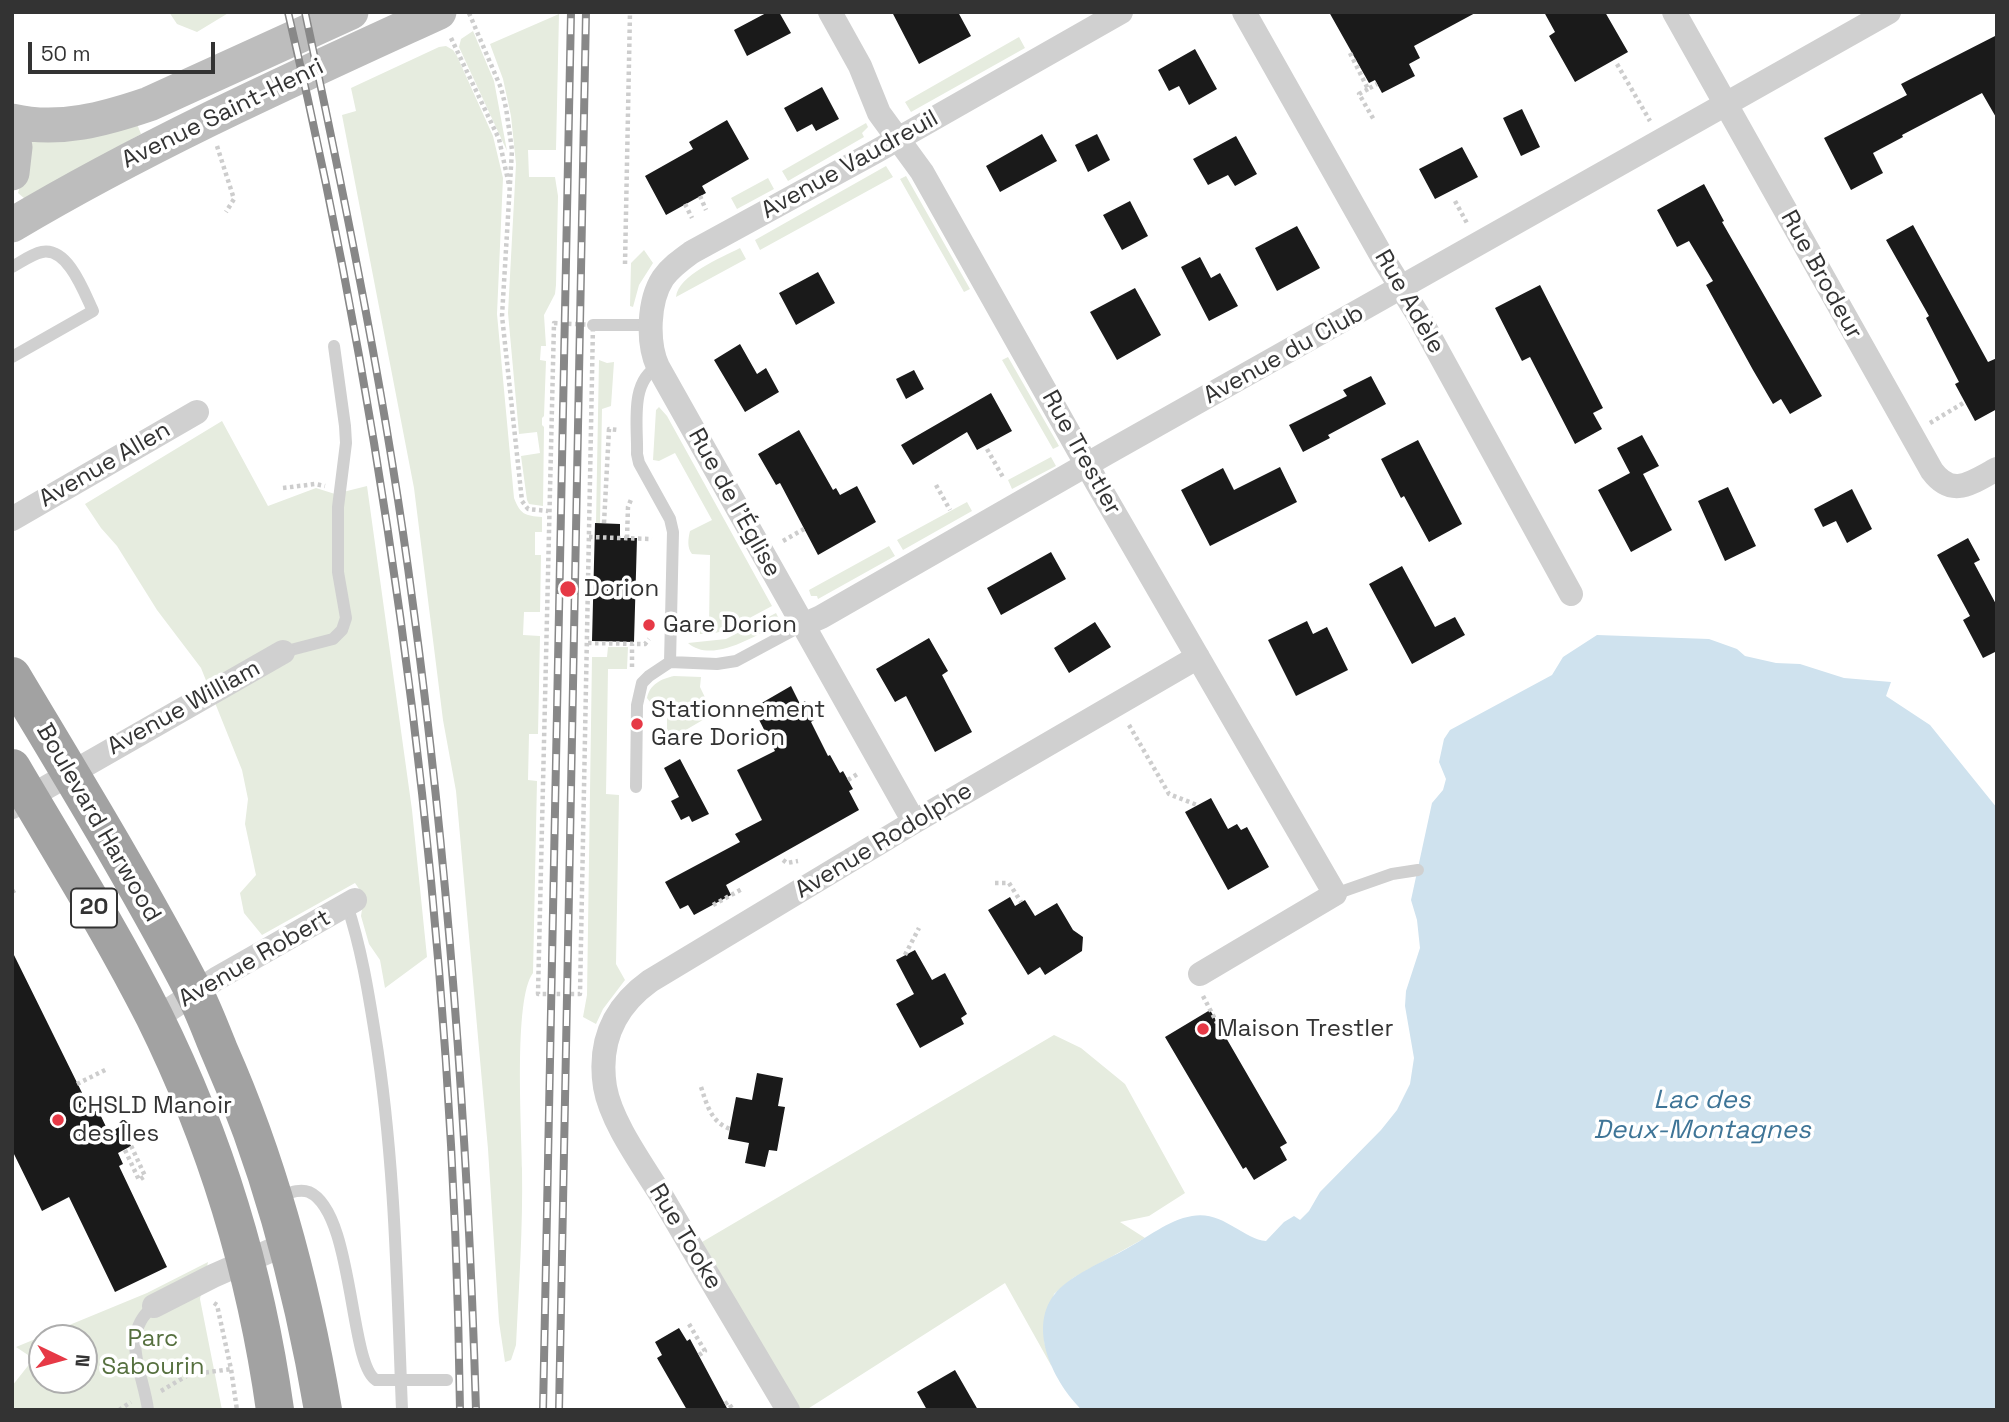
<!DOCTYPE html>
<meta charset="utf-8">
<style>
body{margin:0}
#map{position:relative;width:2009px;height:1422px;overflow:hidden;background:#fff;font-family:"Space Grotesk",sans-serif}
canvas{display:block}
.frame{position:absolute;inset:0;border:14px solid #333;pointer-events:none}
.north{position:absolute;left:28px;top:1324px;width:70px;height:70px;box-sizing:border-box;background:#fff;border:2px solid #adadad;border-radius:50%;rotate:95deg;font-size:19px;font-weight:700;line-height:28px;text-align:center;color:#333}
.north::after{content:'';display:block;margin:auto;width:24px;height:32px;background:#e63946;clip-path:polygon(50% 0,100% 100%,50% 72%,0 100%)}
.scale{position:absolute;left:28px;top:42px;width:187px;height:32px;box-sizing:border-box;border:4px solid #333;border-top:0;padding-left:9px;font-size:21px;line-height:24px;white-space:nowrap;color:#333;-webkit-text-stroke:5px #fff;paint-order:stroke}
</style>
<div id="map">
<canvas width="2009" height="1422"></canvas>
<div class="frame"></div>
<div class="north">N</div>
<div class="scale">50 m</div>
</div>
<script>
const c = document.querySelector('canvas').getContext('2d');
c.lineJoin = 'round';
function paint(path, color) {
  c.fillStyle = color;
  c.fill(path, 'evenodd');
}
function trace(path, color, width, dash) {
  c.strokeStyle = color;
  c.lineWidth = width;
  c.lineCap = dash ? 'butt' : 'round';
  c.setLineDash(dash || []);
  c.stroke(path);
}
function write(font, color, halo, rows, align = 'center') {
  c.font = font + ' "Space Grotesk",sans-serif';
  c.lineWidth = 7;
  c.setLineDash([]);
  c.textBaseline = 'middle';
  c.strokeStyle = halo;
  c.fillStyle = color;
  for (const [text, x, y, turn = 0] of rows) {
    c.save();
    c.translate(x, y);
    c.rotate((+turn || 0) * Math.PI / 180);
    c.textAlign = isNaN(turn) ? turn : align;
    if (halo) c.strokeText(text, 0, 0);
    c.fillText(text, 0, 0);
    c.restore();
  }
}
paint(new Path2D(`
 M169 12H230L197 32 177 24Z
 M559 14 556 150H528L529 177H555L558 196 556 285 555 294 544 315 546 346H541L540 360 546 361 544 416 542 418V425L544 427 543 506 529 504 527 500 521 456 540 453 537 432 519 434 508 313 516 164 511 116 503 79 490 44Z
 M473 31 494 81 507 151 459 47 461 39Z
 M1019 37 1025 48 911 112 905 102Z
 M446 46 453 50 457 56 493 136 503 178 497 314 514 498C520 514 525 516 542 517V532H535V555H541L540 612H524L523 635 540 636 538 734H529L528 780 537 781 533 973C513 999 522 1132 522 1169 523 1227 519 1286 516 1345L511 1360 505 1362 499 1322 488 1149 456 791 443 720 414 488 342 115 356 111 351 88 439 47Z
 M866 123 868 127 862 133 864 137 788 181 782 171Z
 M137 124 141 134 25 199 18 193 22 178 26 143Z
 M886 166 893 177 760 250 755 240Z
 M906 176 970 289 964 292 900 179Z
 M768 178 774 189 737 209 731 198Z
 M740 248 746 259 676 297C678 275 721 258 740 248Z
 M644 250 653 263 639 285 633 307 630 306 631 263Z
 M1008 357 1059 446 1053 449 1002 360Z
 M599 360 607 363 614 362 611 406 602 409 600 523H596Z
 M659 407 667 416 772 606 727 630 711 634H688L692 630H709L710 555 692 554C687 548 688 539 690 531L712 520 675 453 659 461 653 460 656 410Z
 M222 421 268 506 316 488 335 494 367 486 412 810 427 957 385 988 380 960 369 944 361 916 364 896 355 883 262 935 244 913 240 893 256 875 245 824 248 799 242 770 201 668 157 610 117 546 101 528 85 504Z
 M1051 457 1056 466 1012 489 1008 480Z
 M967 502 972 511 903 550 897 540Z
 M889 546 895 556 818 599 817 596H811L809 590Z
 M776 613 780 621 777 625C754 636 712 664 688 643L726 639Z
 M608 647H628L627 669H608L606 794 619 795 616 964 625 980 603 1009 596 1024 583 1017 587 995 592 657H607Z
 M674 676 701 677 700 687 713 714 667 741V708L653 706 647 698C650 684 661 679 674 676Z
 M1054 1035 1081 1048 1125 1084 1185 1193 1149 1216 1120 1222 1145 1238 1073 1278 1054 1294 1044 1341 1052 1367 1005 1283 806 1410H800L702 1242Z
 M208 1262 200 1299 222 1410H12V1386L31 1362 28 1355 16 1347 147 1293ZM42 1338H84V1380H42Z`), '#e6ecdf');
paint(new Path2D(`
 M1597 635 1709 639 1737 649 1745 656 1776 663 1800 664 1844 678 1891 682 1886 696 1930 725 1997 808V1410H1082C1055 1384 1027 1330 1054 1295 1068 1276 1105 1261 1126 1249 1147 1238 1168 1220 1192 1216 1222 1210 1243 1239 1266 1241L1284 1222 1294 1216 1300 1220 1309 1211 1320 1192 1381 1130 1397 1110 1410 1084 1414 1058 1405 1006 1406 991 1420 948 1417 920 1411 900 1432 803 1443 790 1446 779 1439 762 1444 739 1450 730 1552 675 1563 657Z`), '#cfe2ee');
paint(new Path2D(`
 M768 12H779L791 33 747 56 734 30Z
 M892 12H958L971 36 919 64Z
 M1329 12H1477L1414 46 1420 58 1409 64 1415 76 1382 93 1375 80 1369 83Z
 M1544 12H1605L1628 52 1575 82 1549 36 1555 32Z
 M1997 35V119L1982 93 1902 135 1903 137 1873 153 1883 173 1851 190 1824 138 1907 95 1901 84Z
 M1195 49 1217 89 1189 105 1179 86 1169 91 1158 70Z
 M822 87 839 119 816 131 812 124 797 132 784 108Z
 M1522 109 1540 147 1521 156 1503 118Z
 M727 120 749 159 702 186 706 193 666 215 645 176 693 149 689 142Z
 M1042 134 1057 161 1000 192 986 166Z
 M1097 134 1110 160 1088 172 1075 145Z
 M1236 136 1257 174 1235 186 1228 175 1208 185 1193 159Z
 M1462 147 1478 177 1435 199 1419 169Z
 M1704 184 1724 221 1722 222 1822 396 1790 414 1781 399 1773 404 1753 370 1706 285 1713 281 1689 241 1677 247 1657 210Z
 M1130 201 1148 236 1122 250 1103 215Z
 M1913 225 1988 362 1997 358V409L1975 421 1955 384 1959 382 1926 318 1929 316 1886 240Z
 M1297 226 1320 268 1277 291 1255 248Z
 M1200 257 1211 278 1220 273 1238 306 1209 321 1181 267Z
 M818 272 835 303 796 325 779 293Z
 M1540 285 1603 408 1593 413 1602 429 1575 444 1530 357 1522 361 1495 308Z
 M1135 288 1161 335 1117 360 1090 312Z
 M740 344 757 374 766 368 779 392 745 412 714 360Z
 M914 370 924 389 906 399 896 379Z
 M1371 376 1386 404 1328 435 1330 438 1303 452 1289 425 1347 396 1343 390Z
 M991 393 1012 431 977 450 967 432 913 465 901 445Z
 M799 430 833 490 836 488 840 495 857 486 876 522 818 555 780 483 776 485 758 454Z
 M1642 435 1659 466 1643 474 1672 530 1631 552 1598 490 1630 473 1617 448Z
 M1418 440 1462 524 1429 542 1404 496 1401 498 1381 459Z
 M1280 467 1297 502 1210 546 1181 490 1223 468 1234 490Z
 M1728 487 1756 546 1725 561 1698 501Z
 M1852 489 1872 529 1847 543 1836 521 1823 527 1814 509Z
 M595 523 620 524V538H637L634 642 592 641Z
 M1968 538 1980 560 1974 563 1997 606V651L1983 658 1963 620 1970 616 1937 555Z
 M1051 552 1066 579 1001 615 987 588Z
 M1402 566 1435 627 1455 617 1465 635 1412 664 1369 584Z
 M1307 621 1313 634 1327 627 1348 670 1296 696 1268 640Z
 M1095 622 1111 647 1069 673 1054 648Z
 M929 638 948 671 942 675 972 732 935 752 906 696 895 702 876 669Z
 M791 686 800 704 805 701 814 720 811 722 828 756 830 755 840 773 843 771 853 789 849 791 859 810 726 885 731 895 694 915 688 905 680 909 665 882 740 842 735 834 762 820 737 770 775 751 753 708Z
 M680 759 709 814 692 822 689 816 681 820 671 801 679 797 664 768Z
 M1211 798 1228 829 1237 824 1241 830 1247 827 1269 867 1228 890 1185 812Z
 M1010 897 1015 906 1025 900 1035 916 1057 903 1073 930 1083 937 1082 951 1045 975 1040 967 1028 975 988 910Z
 M915 950 932 980 945 973 967 1014 961 1018 964 1024 920 1048 896 1004 914 994 896 960Z
 M12 951 92 1113 98 1110 109 1133 121 1126 131 1146 118 1153 123 1164 119 1166 167 1267 115 1292 69 1197 42 1211 12 1150Z
 M1210 1010 1287 1143 1280 1147 1287 1160 1254 1180 1246 1167 1243 1169 1165 1037Z
 M757 1073 783 1078 778 1106 785 1107 777 1151 769 1150 765 1167 745 1163 749 1143 728 1139 736 1097 752 1100Z
 M679 1328 687 1341 690 1339 728 1410H687L657 1358 662 1355 655 1342Z
 M955 1370 978 1410H927L917 1392Z`), '#1a1a1a');
trace(new Path2D(`
 M469 13 501 88 506 108 512 150 502 316 522 501 528 509 548 511
 M451 38 499 139 509 185
 M1350 53 1368 89 1377 84
 M1617 64 1650 121
 M1368 89 1359 94 1374 120
 M217 146 234 199 226 212
 M700 196 706 210
 M1455 201 1468 225
 M685 204 692 218
 M625 264 630 12
 M554 323 593 325 580 994H538Z
 M1930 423 1965 402
 M987 449 1004 479
 M936 485 950 510
 M283 488 315 484 325 486
 M604 523 609 429 618 430
 M589 537 652 539
 M627 538 628 507 632 497
 M783 541 804 529
 M588 643 641 644H645L649 639
 M632 667V644
 M809 710 822 703
 M1129 725 1169 794 1197 805
 M848 780 859 773
 M783 860 787 863 798 861
 M995 883H1009L1021 902
 M12 892 15 890
 M713 905 742 889
 M905 955 919 928
 M1203 996 1217 1023
 M77 1084 107 1069
 M701 1087C707 1105 711 1122 730 1129
 M125 1150 139 1180 145 1176 127 1137 135 1133
 M214 1303 217 1305 231 1369 237 1410
 M689 1324 705 1351 699 1355
 M161 1391 188 1375 231 1369
 M725 1404 728 1402 733 1410
 M119 1410 131 1402`), '#cdcdcd', 4.5, [3.5, 3.5]);
trace(new Path2D(`
 M12 267C21 262 32 254 42 252 68 247 84 292 93 311L12 357
 M593 325H652
 M658 367C629 381 638 427 637 454L639 463 670 519 673 532 670 662
 M283 652 333 639 342 630 346 618 338 572V507L346 443 345 426 334 346
 M636 787 637 705 642 683 649 676 670 662 717 664 736 661 803 625
 M1335 894 1392 874 1418 870
 M347 905C361 947 368 990 375 1034 395 1158 397 1284 402 1410
 M277 1197C287 1194 299 1188 309 1192 354 1212 349 1364 376 1380H447
 M148 1410C144 1374 118 1334 154 1306`), '#d0d0d0', 12);
trace(new Path2D(`
 M830 12 860 66 879 113 922 172 1097 483 1335 894 1200 974
 M1244 12 1384 260 1418 315 1571 594
 M1674 12 1932 471C1953 499 1972 482 1997 469
 M12 519 197 412
 M803 625 821 617 1107 453 1889 12
 M12 807 283 652
 M914 822 658 367C647 343 648 301 663 278 671 267 681 260 692 252L875 152 1121 12
 M155 1019 216 979 355 900
 M154 1306 213 1276 288 1243
 M788 1410C745 1338 703 1267 661 1195 642 1164 611 1122 605 1087 598 1042 614 1007 650 981L914 822 1198 657`), '#d0d0d0', 24);
trace(new Path2D(`
 M12 121C59 132 105 119 149 104L351 12
 M12 137 15 147 12 173
 M12 225C150 143 293 79 439 12`), '#bdbdbd', 35);
trace(new Path2D(`
 M12 676C74 780 138 884 194 992 204 1011 211 1031 219 1050 270 1165 302 1286 323 1410
 M12 768C60 850 111 931 154 1016 215 1139 256 1274 275 1410`), '#a2a2a2', 38);
const rail = new Path2D(`
 M288 12C395 467 454 942 460 1410
 M305 12C347 209 387 405 413 605 449 872 468 1140 476 1410
 M543 1410 571 12
 M559 1410 586 12`);
trace(rail, '#888', 8);
trace(rail, '#fff', 5, [16]);
for (const [x, y, r, color] of [
 [568,589,9,"#e63946"],
 [649,625,7,"#e63946"],
 [637,724,7,"#e63946"],
 [1203,1029,7,"#e63946"],
 [58,1120,7,"#e63946"]
]) {
  const dot = new Path2D();
  dot.arc(x, y, r, 0, 2 * Math.PI);
  c.fillStyle = color;
  c.fill(dot);
  trace(dot, '#fff', 2.5);
}
for (const [x, y, w] of [
 [94,908,46]
]) {
  const box = new Path2D();
  box.roundRect(x - w / 2, y - 19.5, w, 39, 5);
  c.fillStyle = '#fff';
  c.fill(box);
  trace(box, '#333', 2);
}
write('bold 23px', '#333', null, [
 ["20",94,908]
]);
write('24px', '#333', '#fff', [
 ["Avenue Saint-Henri",223,114,-26],
 ["Avenue Vaudreuil",850,165,-29],
 ["Rue Brodeur",1821,275,61],
 ["Rue Adèle",1409,302,60],
 ["Avenue du Club",1284,355,-29],
 ["Rue Trestler",1081,453,61],
 ["Avenue Allen",105,465,-30],
 ["Rue de l'Église",734,503,61],
 ["Avenue William",184,708,-29],
 ["Boulevard Harwood",98,823,60],
 ["Avenue Rodolphe",884,841,-31],
 ["Avenue Robert",255,959,-30],
 ["Rue Tooke",685,1237,59]
]);
write('24px', '#333', '#fff', [
 ["Dorion",584,589],
 ["Gare Dorion",663,625],
 ["Stationnement",651,710],
 ["Gare Dorion",651,738],
 ["Maison Trestler",1217,1029],
 ["CHSLD Manoir",72,1106],
 ["des Îles",72,1134]
], 'left');
write('24px', '#56703f', '#fff', [
 ["Parc",153,1339],
 ["Sabourin",153,1367]
]);
write('italic 26px', '#3f7597', '#fff', [
 ["Lac des",1702,1101],
 ["Deux-Montagnes",1702,1131]
]);
</script>
